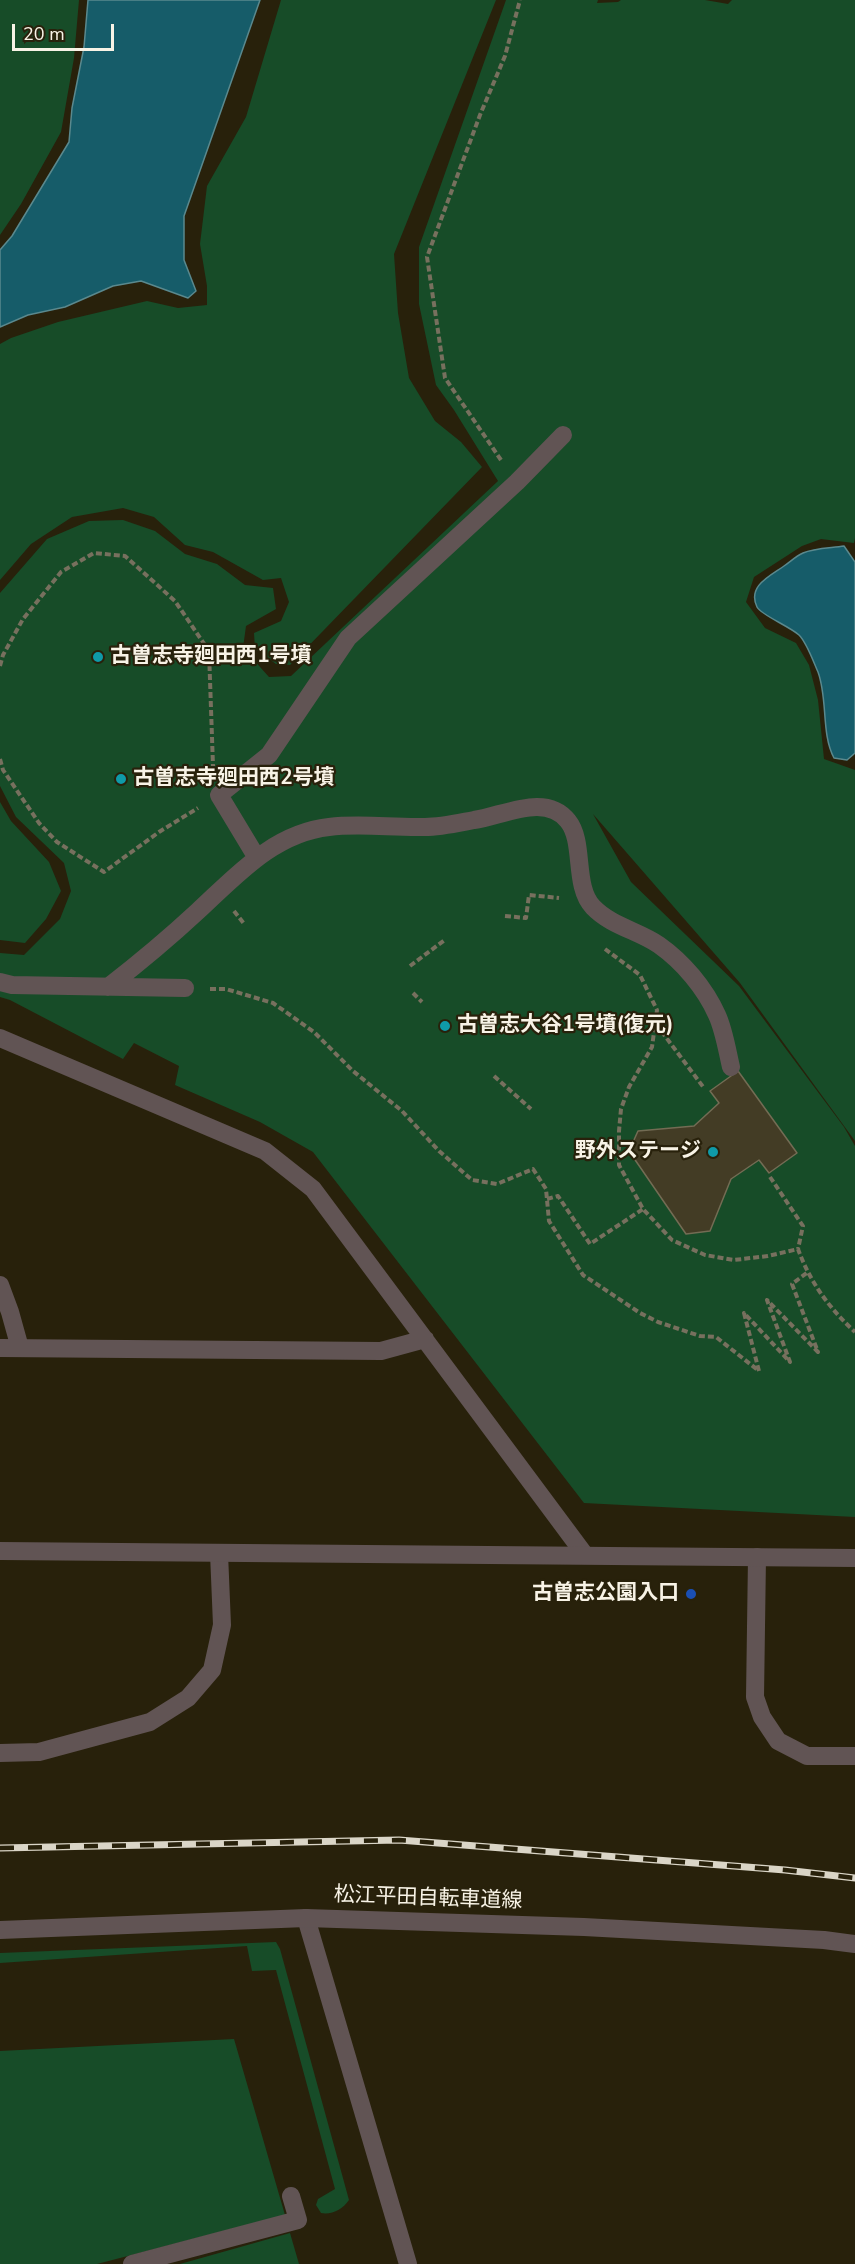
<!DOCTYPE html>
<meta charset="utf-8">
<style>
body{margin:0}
#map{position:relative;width:855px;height:2264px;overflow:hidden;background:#28210b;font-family:"Nunito Sans",sans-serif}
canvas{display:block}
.scale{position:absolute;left:12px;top:24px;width:102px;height:27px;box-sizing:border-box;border:3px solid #f8f3e6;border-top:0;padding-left:8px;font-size:18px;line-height:21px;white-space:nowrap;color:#f8f3e6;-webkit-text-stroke:4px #28210b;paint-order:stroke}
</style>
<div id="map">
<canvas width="855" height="2264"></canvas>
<div class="scale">20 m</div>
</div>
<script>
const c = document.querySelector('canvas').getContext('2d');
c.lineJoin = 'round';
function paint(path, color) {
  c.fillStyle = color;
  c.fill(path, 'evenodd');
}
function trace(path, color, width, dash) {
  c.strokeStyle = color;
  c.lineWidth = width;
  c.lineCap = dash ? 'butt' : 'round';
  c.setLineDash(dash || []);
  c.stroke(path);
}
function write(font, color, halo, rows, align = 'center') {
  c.font = font + ' "Nunito Sans","Noto Sans JP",sans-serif';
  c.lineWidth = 4.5;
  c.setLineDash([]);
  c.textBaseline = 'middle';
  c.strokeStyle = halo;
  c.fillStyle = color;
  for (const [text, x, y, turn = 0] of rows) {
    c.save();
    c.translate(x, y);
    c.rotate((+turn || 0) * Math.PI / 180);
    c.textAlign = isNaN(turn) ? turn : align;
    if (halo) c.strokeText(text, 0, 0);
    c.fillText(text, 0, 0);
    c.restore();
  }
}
paint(new Path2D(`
 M0 0H79L74 58 61 132 21 204 0 235Z
 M281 0H496L394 254 398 313 409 378 435 421 461 442 482 467 290 665 276 664 255 649 254 633 281 621 289 602 281 578 263 580 213 552 185 545 154 517 123 508 72 517 31 544 0 580V344L11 338 58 322 147 301 178 308 207 305V286L200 244 207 186 246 117Z
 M506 0H598L597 3 618 2 621 0H705L728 4 732 0H855V538L854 543 821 539 802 546 754 577 746 602 765 628 796 643 809 665 818 700 824 759 855 770V1141L740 983 593 814 631 882 739 986 844 1127 855 1146V1517L584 1503 313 1152 260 1122 175 1085 179 1066 134 1043 123 1059 10 1000 0 997V953L24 955 60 919 71 891 64 863 16 817 0 786V593L47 539 89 521 123 520 155 531 185 554 217 564 245 585 273 588 276 609 246 626 243 648 269 677 291 676 498 481 454 410 436 385 419 304V247Z
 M0 802 11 821 49 862 61 891 46 919 25 943 0 940Z
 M276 1942 280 1949 349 2200C343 2209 332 2215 321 2213L316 2205 318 2199 335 2189 276 1970 252 1971 247 1946 0 1963V1953Z
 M234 2039 285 2215 97 2264H0V2051Z
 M290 2233 299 2264H180Z`), '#174c28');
const water = new Path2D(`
 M88 0H260L184 216V260L196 291 188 298 141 281 113 286 65 307 28 315 0 327V250L12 236 69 142 72 108 84 47Z
 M844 546 855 562V753L847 760 834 758C821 734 828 699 818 672 813 661 807 643 799 635 789 626 761 615 757 607 747 586 770 576 784 566 790 562 796 556 803 553 814 548 831 548 844 546Z`);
paint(water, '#165c69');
trace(water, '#5a898e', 1.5);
const building = new Path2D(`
 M738 1071 797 1153 769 1173 759 1160 731 1179 710 1231 686 1234 629 1151 638 1131 694 1126 719 1103 710 1091Z`);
paint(building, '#433c25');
trace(building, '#736c54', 1.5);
trace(new Path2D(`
 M501 460 445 378 427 257 480 115 505 56 520 0
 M0 666 3 655 23 619 61 572 94 553 125 556 175 601 209 651 213 766
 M0 759 3 770 39 823 57 842 104 872 159 832 198 808
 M234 911 245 925
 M505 916 526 918 529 895 559 898
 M605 949 640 975 657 1010 652 1047 629 1087 621 1109 619 1131V1165L643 1209 672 1240 705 1255 734 1260 768 1256 798 1249C810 1282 829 1308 855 1332
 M410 966 446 939
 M210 989H226L273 1003 314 1032 353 1071 402 1111 439 1151 472 1180 497 1184 533 1169 546 1189 549 1221 583 1275 640 1313 658 1322 700 1336 716 1337 759 1371 744 1313 790 1362 767 1300 818 1352 792 1284 808 1272
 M413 993 422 1002
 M656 1024 704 1088
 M494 1076 531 1109
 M770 1177 803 1226 798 1249
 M547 1199 558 1196 590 1244 643 1209`), '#77705e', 4, [6, 3]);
trace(new Path2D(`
 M257 858 219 795 269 755 348 638 517 482 563 435
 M0 982 12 985 185 988
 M108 987C139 963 170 937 198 911 237 875 274 833 329 827 361 823 393 828 425 827 441 827 458 823 474 820 503 816 546 792 568 821 585 842 573 886 593 907 611 926 639 931 659 945 683 962 705 988 717 1015 724 1030 727 1050 731 1067
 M132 2264 298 2220 291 2196`), '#615454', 18);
trace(new Path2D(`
 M0 1038 265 1151 313 1189 585 1555
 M0 1285 10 1312 20 1348
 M0 1348 381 1351 425 1339
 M757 1557 755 1697 762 1717 778 1741 807 1756H855
 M0 1753 39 1752 150 1722 188 1698 212 1670 222 1625 219 1553
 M306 1918 408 2264`), '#615454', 18);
trace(new Path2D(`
 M0 1551 855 1558
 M0 1930 306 1918 584 1927 824 1940 855 1944`), '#615454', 18);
const rail = new Path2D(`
 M0 1848 399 1840 785 1870 855 1878`);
trace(rail, '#dad5c7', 7);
trace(rail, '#28210b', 4.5, [14]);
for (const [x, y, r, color] of [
 [98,657,6,"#0f9aa8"],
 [121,779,6,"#0f9aa8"],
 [445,1026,6,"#0f9aa8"],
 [713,1152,6,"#0f9aa8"],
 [691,1594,6,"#1a4fb4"]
]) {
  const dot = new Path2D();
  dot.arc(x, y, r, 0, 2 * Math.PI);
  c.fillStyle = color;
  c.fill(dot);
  trace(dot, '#28210b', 2);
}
write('bold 21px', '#f8f3e6', '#28210b', [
 ["古曽志寺廻田西1号墳",110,657],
 ["古曽志寺廻田西2号墳",133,779],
 ["古曽志大谷1号墳(復元)",457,1026],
 ["野外ステージ",701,1152,"right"],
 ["古曽志公園入口",679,1594,"right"]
], 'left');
write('21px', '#f8f3e6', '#28210b', [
 ["松江平田自転車道線",428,1899,2]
]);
</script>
